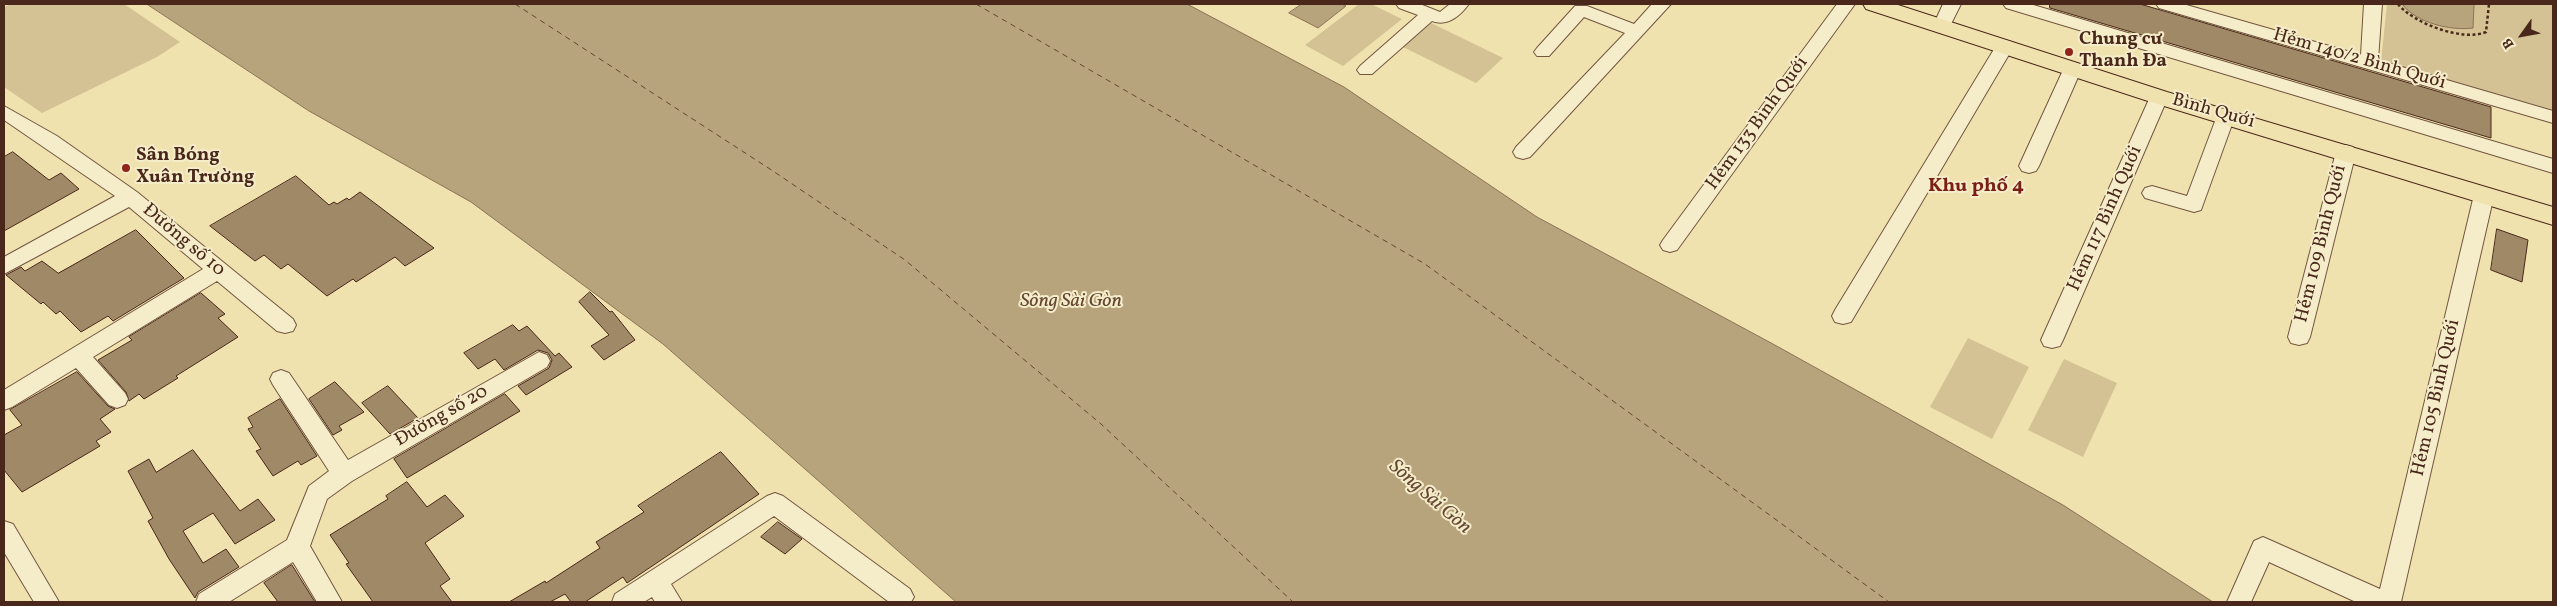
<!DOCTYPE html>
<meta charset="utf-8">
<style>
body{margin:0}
#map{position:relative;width:2557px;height:606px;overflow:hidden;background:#f0e2ae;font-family:Vollkorn,serif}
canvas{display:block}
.frame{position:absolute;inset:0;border:5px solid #49281b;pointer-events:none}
.north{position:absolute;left:2497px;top:10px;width:50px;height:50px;-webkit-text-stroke:4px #f5ecca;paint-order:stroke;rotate:238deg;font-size:14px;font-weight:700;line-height:20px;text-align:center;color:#49281b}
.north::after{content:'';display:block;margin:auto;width:18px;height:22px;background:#49281b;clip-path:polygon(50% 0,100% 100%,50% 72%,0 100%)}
</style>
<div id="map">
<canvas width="2557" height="606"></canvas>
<div class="frame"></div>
<div class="north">B</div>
</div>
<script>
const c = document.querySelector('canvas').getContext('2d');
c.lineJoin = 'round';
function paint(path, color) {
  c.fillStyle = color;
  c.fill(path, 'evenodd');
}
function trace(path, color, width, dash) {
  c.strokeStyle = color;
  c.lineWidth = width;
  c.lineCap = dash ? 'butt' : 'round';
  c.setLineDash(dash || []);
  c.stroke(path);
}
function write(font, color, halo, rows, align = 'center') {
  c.font = font + ' Vollkorn,serif';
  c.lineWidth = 4;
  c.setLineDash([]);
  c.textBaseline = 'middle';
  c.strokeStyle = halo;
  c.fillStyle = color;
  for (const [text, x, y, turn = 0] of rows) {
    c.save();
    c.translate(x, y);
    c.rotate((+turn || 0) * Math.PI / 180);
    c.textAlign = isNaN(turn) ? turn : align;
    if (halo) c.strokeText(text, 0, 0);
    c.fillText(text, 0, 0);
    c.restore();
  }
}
paint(new Path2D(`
 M10 4H124L180 42 157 57 42 113 4 87V7Z
 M1359 4H1371L1402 19 1343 66 1305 45Z
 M2387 4H2553V110L2381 61Z
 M1425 20 1503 58 1476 83 1397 44Z
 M1968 338 2029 367 1992 439 1930 407Z
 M2064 359 2117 383 2083 457 2028 430Z`), '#d4c295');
const water = new Path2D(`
 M147 4H1187L1344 87 1537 217 1773 344 2063 505 2213 602H956L663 344 471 202 309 111Z
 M1302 4H1341L1346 6 1318 28 1289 13Z
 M2402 4H2474L2473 28C2451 31 2416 23 2402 4Z`);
paint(water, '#b7a37c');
trace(water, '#8b7255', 1);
trace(new Path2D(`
 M515 4 773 171 905 260 1101 424 1293 602
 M976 4 1425 264 1889 602`), '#644733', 1, [5.5, 4.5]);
const building = new Path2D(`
 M2050 4H2140L2491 107V138L2050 8Z
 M13 152 49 180 61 173 79 189 4 231V157Z
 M296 176 329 205 334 202 337 204 347 198 349 200 360 192 434 248 405 266 395 257 356 282 353 279 327 296 288 264 281 269 264 255 255 261 210 226Z
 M2497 229 2528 240 2522 282 2491 270Z
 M136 230 184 278 113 321 108 316 81 332 60 311 56 314 43 302 41 304 6 275 21 267 25 271 42 261 58 273Z
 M590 292 610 312 612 311 635 340 604 360 591 346 609 335 579 302Z
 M201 293 225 314 218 318 238 337 176 376 178 378 144 399 139 394 129 401 126 392 98 360 132 340 129 337Z
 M513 325 519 331 527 326 555 356 559 353 572 367 526 395 518 386 549 368 552 360 548 353 538 350 504 370 495 359 478 369 464 353Z
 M77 372 108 406 115 409 100 419 111 432 96 441 100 446 22 492 4 470V435L22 425 10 410Z
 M335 382 364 412 339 426 342 430 333 435 309 399Z
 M388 386 418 418 390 434 362 403Z
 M505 394 520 411 407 478 394 459Z
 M280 399 317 456 301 465 298 461 273 476 256 451 261 449 248 429 253 427 248 418Z
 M193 450 240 511 258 499 275 520 235 544 213 513 183 531 203 563 226 549 239 567 198 592 195 598 169 559 148 521 153 518 128 471 149 459 156 472Z
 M721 452 759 494 627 583 623 577 585 602H571L565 594 550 602H509L545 581 546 583 600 548 596 542 644 512 638 506Z
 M407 482 427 507 445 495 464 516 425 543 450 579 440 586 452 602H373L346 564 349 563 330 535 388 499 386 496Z
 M778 522 802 539 785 554 761 537Z
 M292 565 315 602H278L264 583Z`);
paint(building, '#a08967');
trace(building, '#49281b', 1);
const minor = new Path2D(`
 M1396 4H1420L1440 12 1450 4H1469C1460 16 1447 27 1432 21L1372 74H1360L1357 70 1360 66 1418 15 1399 8Z
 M1652 4H1671L1530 157 1523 159 1516 157 1513 152 1516 147 1625 33 1584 17 1549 56H1537L1534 52 1537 48 1575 6H1587L1634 24Z
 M1837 4H1855L1677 250 1670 252 1663 250 1660 245 1663 240Z
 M1943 4H1961L1948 30H1936L1933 26Z
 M2003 4H2030L2553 159V173L2006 8Z
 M2156 4H2183L2361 55 2364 4H2382L2378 60 2553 111V123L2159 8Z
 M2005 40 2011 42 2014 46 1851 322 1843 324 1835 322 1832 316 1835 310 1996 46 1999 42Z
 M2073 62 2079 64 2082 68 2039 166 2036 171 2029 173 2022 171 2019 166 2064 68 2067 64Z
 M2159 91 2166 93 2168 97 2063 340 2060 346 2052 348 2044 346 2041 340 2150 97 2152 93Z
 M4 106 57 136 137 192 293 319 296 325 293 331 285 333 277 331 217 281 93 357 125 393 128 399 125 405 117 408 109 405 76 368 12 407 4 410V390L203 269 129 207 4 274V257L115 196 4 120Z
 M2226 110 2233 112 2235 116 2201 210 2194 212 2145 198 2142 193 2145 188 2152 186 2187 196 2217 116 2219 112Z
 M2346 145 2353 147 2356 152 2310 337 2307 343 2299 345 2291 343 2288 337 2336 152 2339 147Z
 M2484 188 2491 190 2494 195 2401 602H2356L2269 562 2251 602H2227L2254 541 2263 537 2380 589 2474 195 2477 190Z
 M539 352 547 355 550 361 547 367 352 481 327 499 310 546 342 602H317L293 562 229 602H196L199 594 287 540 309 486 329 471 273 385 270 379 273 373 281 370 289 373 348 460Z
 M775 493 783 496 910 589 914 597 911 602H889L774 516 671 584 682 602H655L652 597 644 602H612L615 594 767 496Z
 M4 521 13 524 59 602H34L4 552Z`);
const major = new Path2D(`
 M1863 4H1895L2167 92 2553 207V225L2151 102 1866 9Z`);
trace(minor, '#735640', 2);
trace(major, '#49281b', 2);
trace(new Path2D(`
 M2398 4C2413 23 2463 42 2486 32L2489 4`), '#49281b', 2.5, [3, 2.5]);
paint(minor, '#f5ecca');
paint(major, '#f0e2ae');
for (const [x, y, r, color] of [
 [2069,52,5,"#8f2418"],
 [126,168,5,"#8f2418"]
]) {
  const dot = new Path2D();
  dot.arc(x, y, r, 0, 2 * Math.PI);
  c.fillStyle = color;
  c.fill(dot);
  trace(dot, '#f5ecca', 2);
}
write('bold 19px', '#49281b', '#f5ecca', [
 ["Chung cư",2079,41],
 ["Thanh Đa",2079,63],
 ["Sân Bóng",136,157],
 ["Xuân Trường",136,179]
], 'left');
write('19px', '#49281b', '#f5ecca', [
 ["Hẻm 140/2 Bình Quới",2359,60,16],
 ["Bình Quới",2213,112,16],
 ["Hẻm 133 Bình Quới",1758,124,-54],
 ["Hẻm 117 Bình Quới",2106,219,-66],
 ["Đường số 10",183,241,40],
 ["Hẻm 109 Bình Quới",2322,244,-76],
 ["Hẻm 105 Bình Quới",2437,398,-77],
 ["Đường số 20",442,417,-30]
]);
write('bold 20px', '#7a1f14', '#f5ecca', [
 ["Khu phố 4",1976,187]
]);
write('italic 20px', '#644733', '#f5ecca', [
 ["Sông Sài Gòn",1071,302],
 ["Sông Sài Gòn",1429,498,41]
]);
</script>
